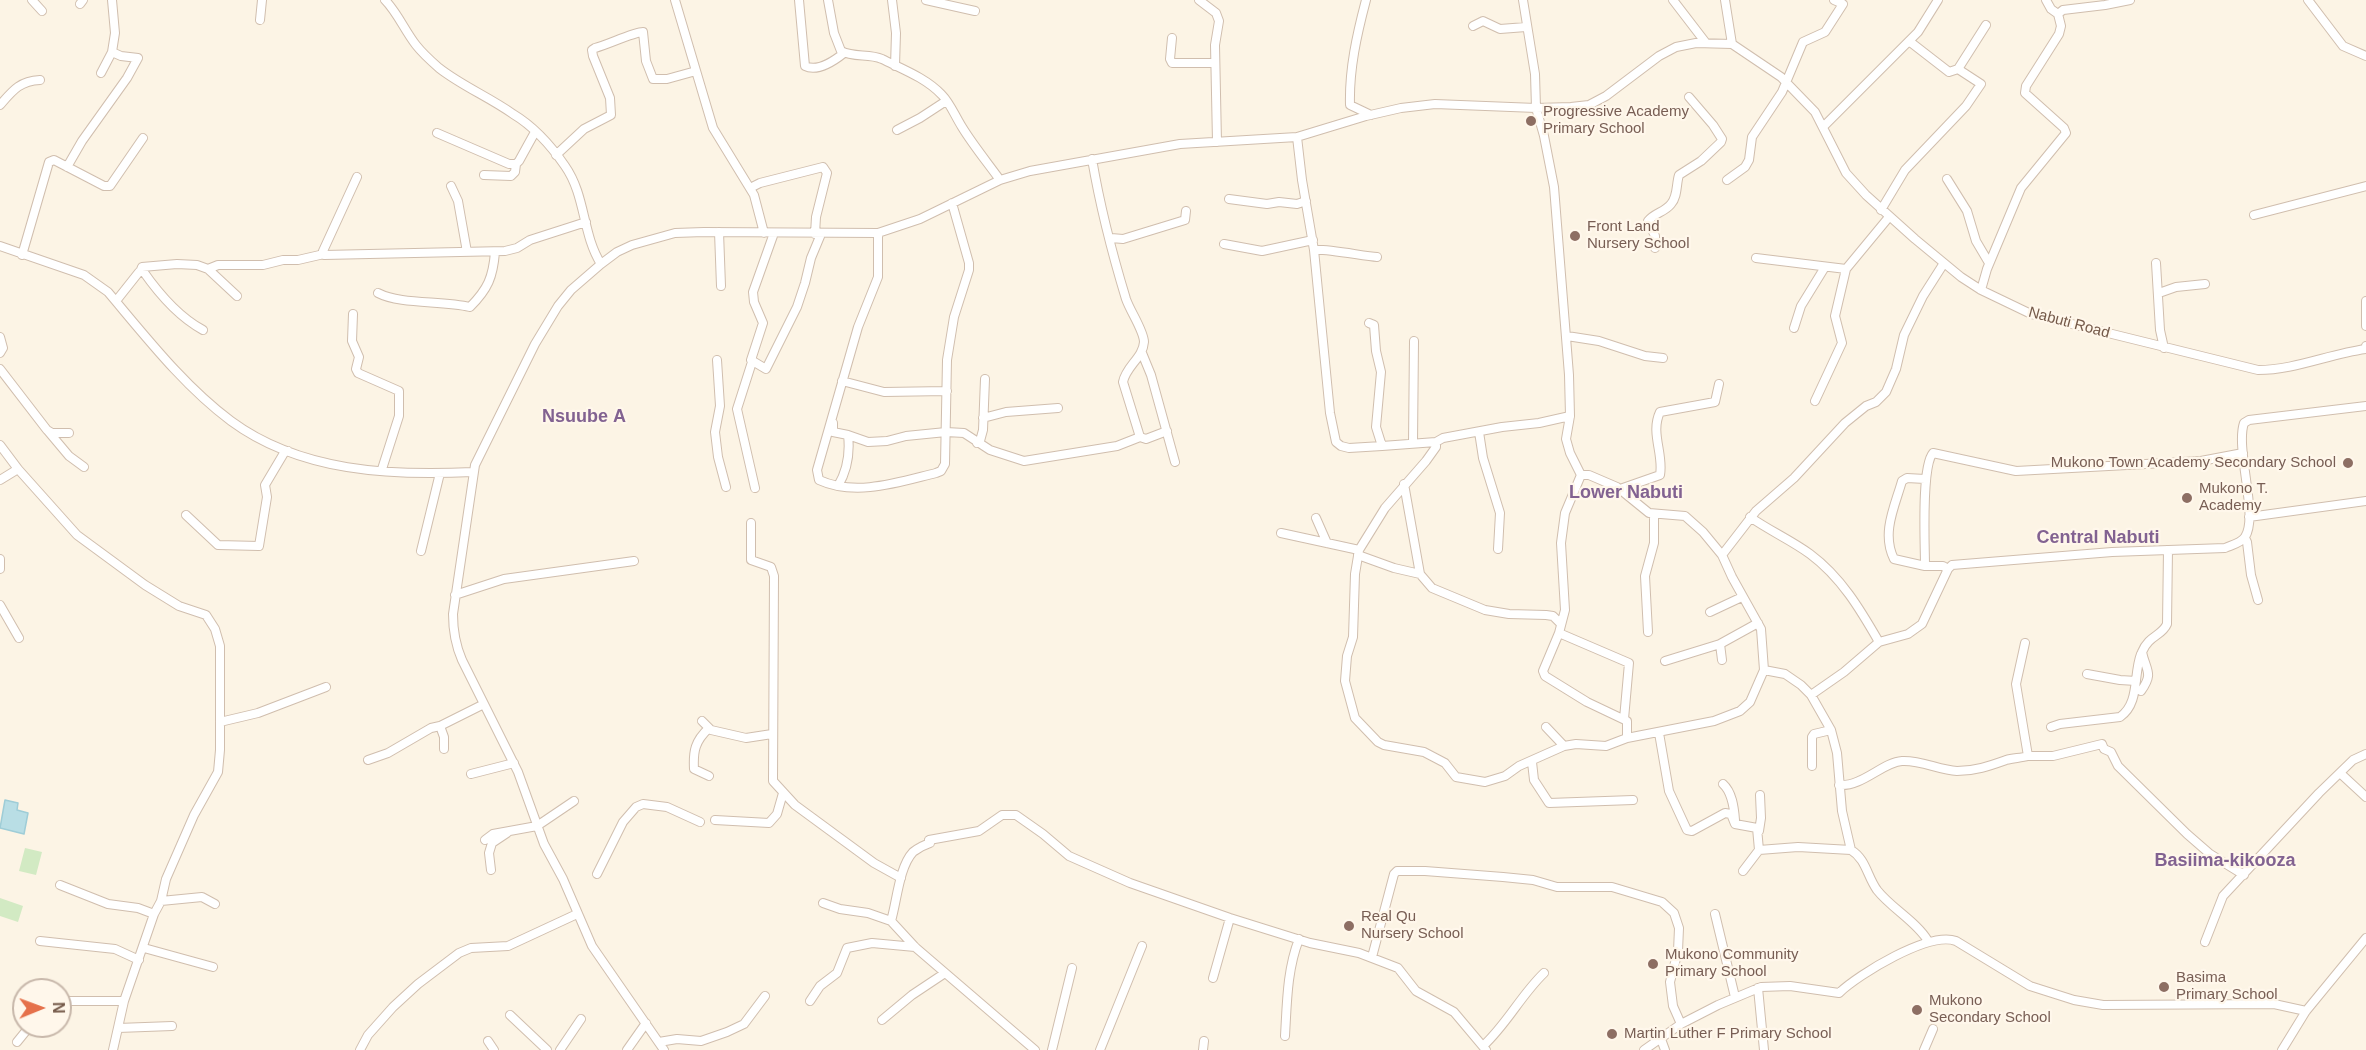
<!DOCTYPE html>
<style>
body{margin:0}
#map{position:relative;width:2366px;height:1050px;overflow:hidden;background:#fcf4e5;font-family:Helvetica,sans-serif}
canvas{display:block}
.north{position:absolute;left:12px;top:978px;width:60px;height:60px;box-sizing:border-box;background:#fff7eb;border:2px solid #c8b8ab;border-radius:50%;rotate:89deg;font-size:16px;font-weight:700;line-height:24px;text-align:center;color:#755a4a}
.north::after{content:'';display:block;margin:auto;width:21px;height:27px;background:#e5714b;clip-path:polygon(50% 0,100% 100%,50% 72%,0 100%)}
</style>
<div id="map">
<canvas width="2366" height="1050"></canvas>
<div class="north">N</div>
</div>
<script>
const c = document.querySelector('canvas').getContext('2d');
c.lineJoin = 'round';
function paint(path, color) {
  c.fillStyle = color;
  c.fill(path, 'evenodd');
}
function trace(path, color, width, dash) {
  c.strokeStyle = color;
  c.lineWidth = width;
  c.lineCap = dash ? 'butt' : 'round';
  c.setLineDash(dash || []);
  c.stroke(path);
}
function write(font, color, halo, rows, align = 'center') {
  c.font = font + ' Helvetica,sans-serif';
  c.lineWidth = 4.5;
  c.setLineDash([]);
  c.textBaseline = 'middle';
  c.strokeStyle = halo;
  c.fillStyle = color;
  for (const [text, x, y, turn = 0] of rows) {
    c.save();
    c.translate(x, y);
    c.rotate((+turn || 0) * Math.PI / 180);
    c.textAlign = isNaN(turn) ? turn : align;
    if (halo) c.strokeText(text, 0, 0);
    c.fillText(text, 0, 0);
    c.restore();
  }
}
paint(new Path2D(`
 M25 848 42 852 36 875 19 871Z
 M0 898 23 906 18 922 0 916Z`), '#d2eac3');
const water = new Path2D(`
 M5 800 18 803 17 810 28 813 24 834 0 828Z`);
paint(water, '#b9dee5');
trace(water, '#9fcdd7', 1.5);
const minor = new Path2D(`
 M32 0 42 11
 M112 0 115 33 112 52
 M385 0C397 12 405 31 416 45 423 54 431 61 439 68 462 86 489 97 513 114 533 126 552 147 565 166 586 196 582 234 601 264
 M675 0 713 128 754 195 764 233
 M799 0 805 66C817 72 834 61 844 53
 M828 0 834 33 841 51C854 58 869 53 882 59 902 69 926 78 942 95 950 103 955 116 962 127 973 145 987 162 1000 180
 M892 0 896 33 895 66
 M926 0 975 11
 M1199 0 1216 13 1219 21 1215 45 1217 142
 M1366 0C1357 34 1349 69 1350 105L1371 115
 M1523 0 1535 74 1536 108 1544 136 1554 187 1569 375 1570 416 1566 439 1570 453 1581 475H1589L1617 487 1649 513 1685 516 1703 532 1722 555 1732 577 1761 629 1764 670 1750 702 1740 711 1714 721 1627 738 1606 746 1576 744 1564 746 1519 766 1505 776 1485 782 1456 777 1445 763 1424 752 1384 745 1378 742 1355 718 1345 681 1347 656 1353 637 1355 574 1359 550 1385 508 1426 461 1436 447V442L1443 438 1502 427 1539 423 1570 416
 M1673 0 1706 43
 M1725 0 1732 44
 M2308 0 2343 46 2366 56
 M80 4 83 0
 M2058 14 2063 10 2105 5 2130 0
 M260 20 262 0
 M1473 26 1483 21 1500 29 1526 27
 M1172 38 1170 59 1172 63H1215
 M1732 44 1781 77 1815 112 1846 173 1866 195 1915 239 1961 277 1981 290 2031 314 2258 370C2295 370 2329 354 2366 349V346
 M1958 69 1986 25
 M0 105C13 90 20 81 40 80
 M1824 126 1918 32 1938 0
 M897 130 920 118 946 101
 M437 133 509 164H516L519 161 535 132
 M1297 137 1302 180 1314 250C1322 248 1364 256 1377 257
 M556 155 584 129 611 115 610 98 593 56 592 50 595 48C607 45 634 32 643 32L646 61 653 79H667L696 71
 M1092 159C1100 206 1112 253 1126 299 1130 311 1144 331 1144 342 1143 358 1126 366 1123 382L1140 437
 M67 167 82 141 127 78 138 58 121 56 112 52 101 73
 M484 175 511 176 515 172 516 164
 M357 177 323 251 324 255 505 251 517 248 530 240 586 222
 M1947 179 1967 211 1976 241 1989 263
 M1727 180 1745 167 1749 160 1752 137 1782 92 1803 42 1825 32 1843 4 1834 0
 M451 186 458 201 467 252
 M750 188 760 183 823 167 827 173 816 217 815 234
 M1229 199 1267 204 1279 202 1297 204 1306 201
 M1881 210 1905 170 1966 106 1981 84 1958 69 1949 72 1909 41
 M2254 215 2366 186
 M719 232 721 286
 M774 233 753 292 754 302 763 323 751 360 766 369 797 307 805 283 811 258 821 234
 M878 233V277L858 327 817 470 819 480C856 497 899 482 936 473L941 471 945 464 947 360 954 317 969 270V263L952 203
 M1111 238 1123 239 1185 220 1186 211
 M1224 244 1262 251 1313 240
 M0 246 84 275 108 292C146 337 184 386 231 421 300 472 391 476 473 472
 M1655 248V236L1648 221C1654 213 1665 212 1671 204 1678 196 1676 184 1679 175L1701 161 1721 142 1722 139 1713 125 1689 97
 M1314 250 1330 413 1336 442 1341 446 1349 448 1382 446
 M22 255 49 162 54 160 104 186H110L143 138
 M1756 258 1846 269
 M2156 263 2160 330 2164 348
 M208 269 237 296
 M140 272 142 267 177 264 197 265 208 269 218 265H263L283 260H298L324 254
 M1981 290 1987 269 2021 188 2066 133 2064 128 2025 93 2026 86 2059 34 2061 26 2058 14 2051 9 2046 0
 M378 293C401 305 442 300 470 307 488 289 493 277 495 252
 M2159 293 2176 287 2205 284
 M116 301 139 272 143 271C159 294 179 317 203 330
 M2366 301V326
 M353 314 352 341 359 357 356 369 358 373 399 391V416L382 469
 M1369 323 1374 325 1376 351 1381 372 1376 427 1382 446 1436 442
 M1794 328 1801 306 1825 267
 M1567 336 1599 341 1645 356 1663 358
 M0 337 3 348 0 353
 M1142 353 1151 375 1175 462
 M717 360 720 406 715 432 718 457 726 487
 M752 362 737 409 755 488
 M0 369 47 430 52 433H69
 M842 381 884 392 947 391
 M1815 401 1842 343 1835 316 1846 269 1889 217
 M983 418 1006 412 1058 408
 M833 423V432L848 435C850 452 847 471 838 486
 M48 431 69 456 84 467
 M1479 432 1483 458 1500 513 1498 549
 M848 435 868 442 887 441 906 436 946 432 964 433 990 450 1024 461 1117 446 1140 437 1146 439 1167 431
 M977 443 980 441 983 430 985 379
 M1413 443 1414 341
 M0 445 18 469 77 535 145 585 179 606 206 615 215 629 220 646V750L218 772 194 815 166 879 161 901 154 914 124 1001 113 1050
 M1581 475 1565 513 1561 543 1565 610 1559 633 1543 671 1545 676 1587 702 1627 721V738
 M1925 479 1907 478 1902 481C1895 506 1881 533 1894 559L1925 566
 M0 480 18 469
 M1404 484 1420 574 1432 588 1485 610 1509 614 1546 615 1553 616 1560 623
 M1620 489 1660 475C1664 454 1650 433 1660 412L1715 402 1719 384
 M186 515 218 545 259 546 267 497 265 485 284 453 288 451
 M1750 517C1770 531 1791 540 1810 554 1841 577 1860 609 1879 642
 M2249 517 2366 501
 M1316 518 1327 543
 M751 523V560L771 567 774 576 773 781 795 805 874 863 901 878
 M1281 533 1359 550
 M2245 538 2247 542 2251 575 2258 600
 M421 551 440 473
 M1358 555 1394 568 1420 574
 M1722 555 1756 511 1794 478 1845 423 1866 406 1876 402 1886 392 1896 369 1904 335 1923 296 1944 263
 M0 559V569
 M1948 569 1943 566H1925C1925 544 1921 467 1933 453L2016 471 2201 461 2243 453
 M455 595 504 579 634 561
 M0 605 19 638
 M1710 612 1742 597
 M1648 632 1645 576 1654 543V515
 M1559 633 1629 663 1624 719
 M1720 644 1722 660
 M1665 661 1720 644 1758 623
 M1764 670 1785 674 1801 685 1811 695 1831 730 1837 753 1842 811 1851 850C1866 859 1867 876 1877 890 1891 908 1917 922 1928 941
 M2087 674 2120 680 2136 681
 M2141 691C2154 673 2146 671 2142 652 2149 635 2162 636 2167 624L2168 550
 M1811 695 1844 672 1879 642 1908 634 1922 624 1948 569 1952 565 2112 552 2225 548C2232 545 2241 543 2245 537 2259 516 2235 449 2244 423L2249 420 2366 406
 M702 721 711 730 746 738 772 734
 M220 722 258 713 326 687
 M440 726 444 737V749
 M1546 727 1564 746
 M2051 727 2060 724 2120 717C2140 703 2133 675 2141 654
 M709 728C695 741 693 751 694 769L709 776
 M1659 733 1669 791 1687 830 1692 831 1725 813 1731 814 1735 824 1757 828 1759 850 1798 847 1851 850
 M2028 756H2053L2102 744 2104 749 2111 752 2118 766 2187 834 2210 854 2244 875
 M368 760 388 753 431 728 440 726 484 704
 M1532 762 1534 780 1549 803 1633 800
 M1812 766V737L1814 734 1831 730
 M2340 773 2366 797
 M471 774 514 763
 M1723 784C1732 792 1734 807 1735 820
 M1839 785C1862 787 1883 762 1902 761 1921 760 1939 770 1957 771 1975 771 1989 766 2006 760 2013 758 2021 758 2028 756L2016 684 2025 643
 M715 820 769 823 777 814 783 793
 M1759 831 1761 818 1760 795
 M485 840 493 834 537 826 574 801
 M491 870 489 853 492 843 507 833
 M1743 871 1759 850
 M597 874 623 822 636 807 643 804 667 807 700 822
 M60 885 108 904 138 908 154 914
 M161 901 202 897 215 904
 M823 903 840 909 868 913 891 921 915 947 1035 1050
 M1715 914 1735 997
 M891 921C897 901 899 867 913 852 918 848 924 845 930 843L929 840 979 831 1002 815H1016L1043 834 1069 856 1130 883 1230 918 1310 943 1359 953 1398 968 1416 991 1454 1012 1486 1050
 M40 941 115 949 139 960
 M2205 942 2223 896 2319 793 2353 760 2366 754
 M144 948 213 967
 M1372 957 1394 874 1397 871H1425L1503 877 1533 880 1557 887H1612L1662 902 1674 913 1679 928 1678 951 1670 982 1673 1006 1681 1024
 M1213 978 1230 918
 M1758 988 1764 1050
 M60 1001H124
 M810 1001 820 986 837 973 847 948 872 943 915 947
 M510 1015 547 1050
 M882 1020 912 995 945 973
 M118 1028 172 1026
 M1285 1036C1287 1002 1287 970 1299 939
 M1661 1039 1665 1050
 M488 1041 494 1050
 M17 1042 30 1026
 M659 1042 677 1039 701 1041 727 1032 744 1024 765 996
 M1483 1046C1507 1024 1521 995 1544 973
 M360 1050 368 1035 393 1007 418 984 459 953 471 948 508 946 577 914
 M560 1050 581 1019
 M627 1050 646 1023
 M664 1050 592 946 563 879 544 844 518 772 462 660C455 644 453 631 453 614L475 465 535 344 558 306 571 290 601 264 617 252 632 245 675 233 704 232 878 233 920 219 1000 180 1030 171 1180 144 1297 137 1366 116 1401 108 1435 104 1536 108 1571 107 1589 105 1606 96 1659 56 1676 47 1696 43 1732 44
 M1052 1050 1072 968
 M1100 1050 1142 946
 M1203 1050 1204 1041
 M1644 1050 1681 1024 1718 1005 1761 987 1790 986 1839 993C1859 974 1929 931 1956 941L2030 986 2074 1000 2103 1005 2274 1004 2306 1011
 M1924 1050 1933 1029
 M2282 1050 2306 1011 2366 938`);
trace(minor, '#d0beae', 10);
trace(minor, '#fff', 8);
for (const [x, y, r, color] of [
 [1531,121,6,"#8d6e63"],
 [1575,236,6,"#8d6e63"],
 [2348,463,6,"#8d6e63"],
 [2187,498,6,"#8d6e63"],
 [1349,926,6,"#8d6e63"],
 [1653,964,6,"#8d6e63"],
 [2164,987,6,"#8d6e63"],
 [1917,1010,6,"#8d6e63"],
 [1612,1034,6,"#8d6e63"]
]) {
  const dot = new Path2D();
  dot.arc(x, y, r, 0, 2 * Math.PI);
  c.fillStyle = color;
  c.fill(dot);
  trace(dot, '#fff7eb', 2);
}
write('15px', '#785e54', '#fff7eb', [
 ["Progressive Academy",1543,112],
 ["Primary School",1543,129],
 ["Front Land",1587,227],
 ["Nursery School",1587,244],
 ["Mukono Town Academy Secondary School",2336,463,"right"],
 ["Mukono T.",2199,489],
 ["Academy",2199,506],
 ["Real Qu",1361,917],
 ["Nursery School",1361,934],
 ["Mukono Community",1665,955],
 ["Primary School",1665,972],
 ["Basima",2176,978],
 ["Primary School",2176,995],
 ["Mukono",1929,1001],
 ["Secondary School",1929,1018],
 ["Martin Luther F Primary School",1624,1034]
], 'left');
write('15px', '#755a4a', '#fff7eb', [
 ["Nabuti Road",2069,323,15]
]);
write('bold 18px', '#826291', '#fff7eb', [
 ["Nsuube A",584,417],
 ["Lower Nabuti",1626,493],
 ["Central Nabuti",2098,538],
 ["Basiima-kikooza",2225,861]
]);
</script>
